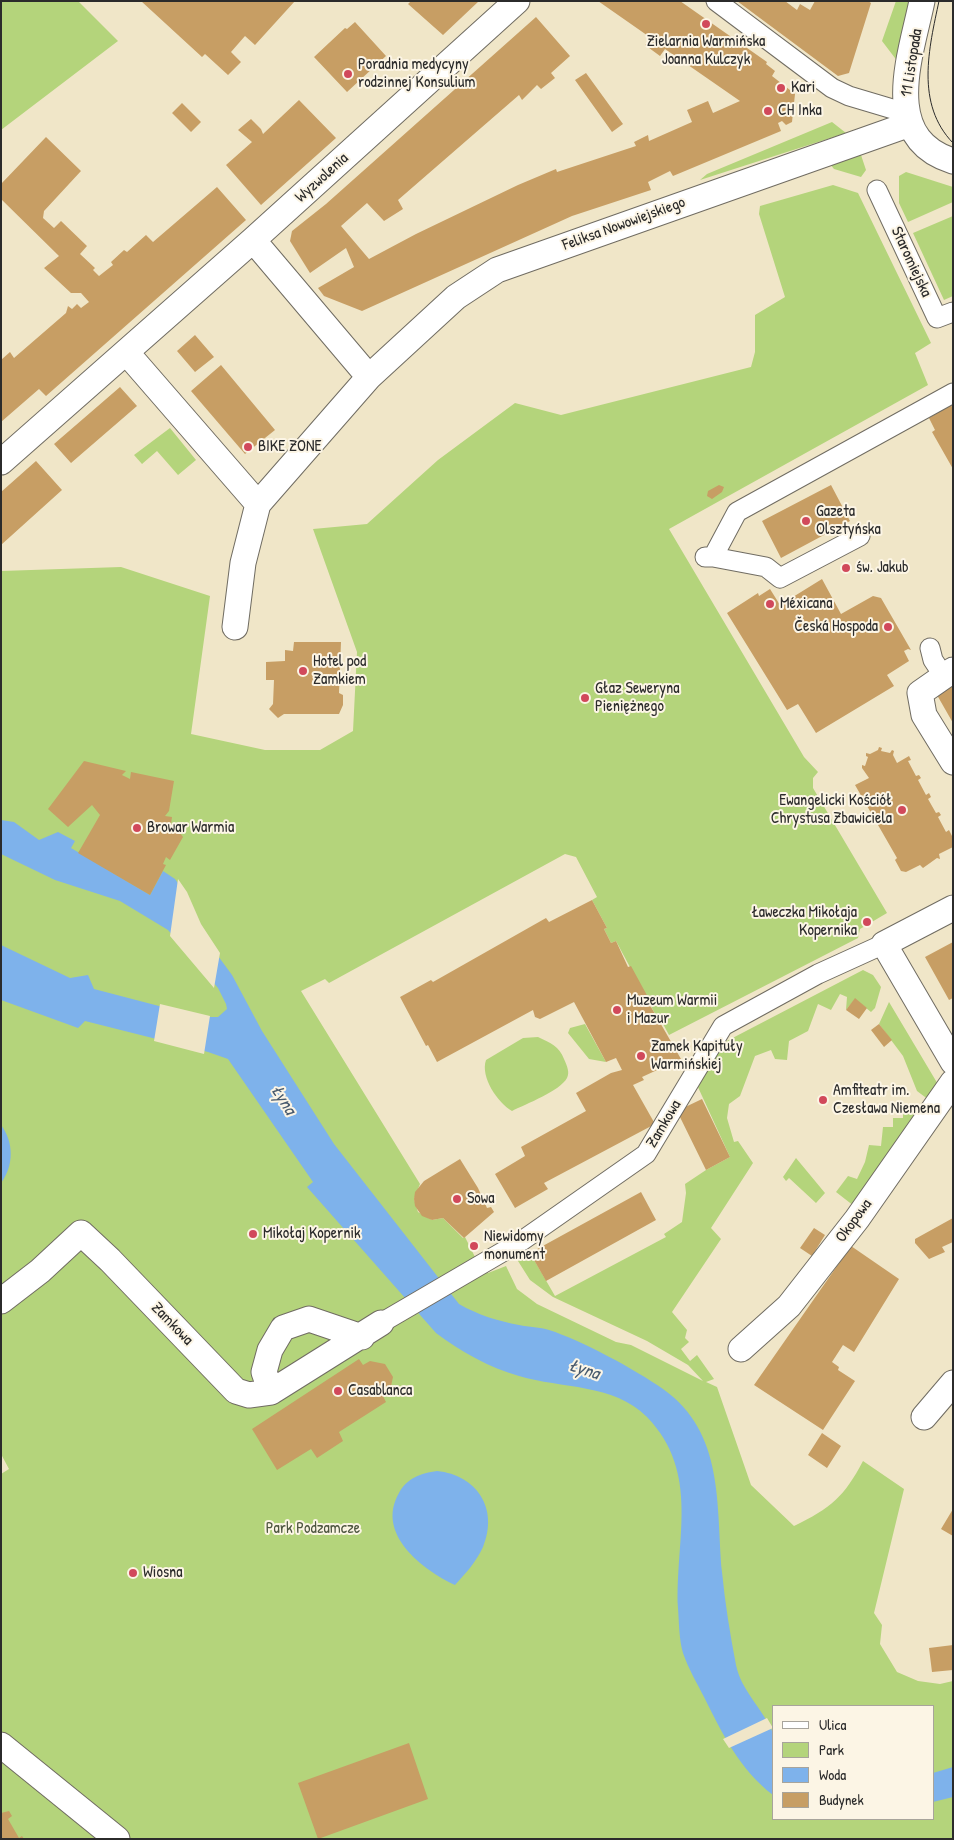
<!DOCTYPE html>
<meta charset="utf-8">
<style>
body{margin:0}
#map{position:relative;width:954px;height:1840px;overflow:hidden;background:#f0e6c8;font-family:"Patrick Hand",sans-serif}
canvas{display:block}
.frame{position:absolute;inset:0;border:2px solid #2b2b2b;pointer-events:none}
.legend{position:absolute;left:772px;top:1705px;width:162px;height:115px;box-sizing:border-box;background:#fcf5e5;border:1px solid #a8a49b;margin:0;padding:6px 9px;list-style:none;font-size:15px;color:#2b2b2b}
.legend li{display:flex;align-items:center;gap:10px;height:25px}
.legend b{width:25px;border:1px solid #a8a49b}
</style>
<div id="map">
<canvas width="954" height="1840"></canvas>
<div class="frame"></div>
<ul class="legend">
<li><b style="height:6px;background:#fff"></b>Ulica</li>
<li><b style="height:14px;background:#b4d47b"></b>Park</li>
<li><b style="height:14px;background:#7eb2eb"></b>Woda</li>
<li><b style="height:14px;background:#c79e64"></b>Budynek</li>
</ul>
</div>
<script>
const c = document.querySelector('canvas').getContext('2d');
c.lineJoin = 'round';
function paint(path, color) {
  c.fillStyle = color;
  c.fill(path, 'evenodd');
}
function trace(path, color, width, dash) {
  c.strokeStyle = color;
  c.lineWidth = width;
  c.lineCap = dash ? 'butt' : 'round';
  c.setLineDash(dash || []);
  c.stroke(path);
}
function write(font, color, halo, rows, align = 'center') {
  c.font = font + ' "Patrick Hand",sans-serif';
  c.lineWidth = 4;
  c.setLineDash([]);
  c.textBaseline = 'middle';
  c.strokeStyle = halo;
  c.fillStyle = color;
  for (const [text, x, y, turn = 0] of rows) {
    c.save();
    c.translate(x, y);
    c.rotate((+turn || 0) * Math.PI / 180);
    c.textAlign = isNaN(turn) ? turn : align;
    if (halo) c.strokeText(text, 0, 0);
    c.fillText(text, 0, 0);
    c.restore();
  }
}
paint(new Path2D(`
 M1 1H78L118 41 1 130Z
 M896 1H913L898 62 882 41Z
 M832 122 846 133 700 180 707 174Z
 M861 155 866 170 861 177 834 169 830 164Z
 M906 172 953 187V202L908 222 899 203V176Z
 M833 185 858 193 931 343 915 353 928 385 669 529 804 757 818 772 813 778V788L887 913 860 929 858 938 669 1035 663 1024 661 1025 616 941 611 943 604 929 607 928 592 900 597 897 576 857 565 854 329 983 325 979 301 991 420 1184 414 1199 418 1212 432 1220 443 1218 463 1238 465 1237 475 1257 488 1273 506 1266 517 1289 537 1304 616 1342 631 1345 703 1381 688 1365 647 1341 553 1297 530 1280 518 1261 530 1253 555 1296 666 1237 664 1234 682 1222 686 1193 685 1184 706 1170 730 1157 697 1085 723 1043 863 970 873 975 881 987 875 1008 871 1012 855 999 846 1010 847 997 840 994 831 1010 818 1004 808 1031 789 1041 787 1060 775 1059 771 1050 755 1056 740 1096 729 1104 727 1118 734 1142 738 1141 753 1163 711 1228 721 1239 672 1312 687 1330 685 1338 689 1342 681 1349 690 1361 697 1355 714 1379 706 1382 717 1387 751 1485 794 1526C831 1508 844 1497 863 1461L904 1489 874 1613 882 1625 880 1644 897 1672 918 1681 940 1684 953 1681V1839H1V1474L9 1469 1 1454V571L121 567 210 596 191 734 265 750H320L353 731 357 652 313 529 367 524 438 460 515 403 561 415 751 367 755 352V315L785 297 759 214 760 206ZM773 1706H933V1819H773Z
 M953 216V296L944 300 913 233Z
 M170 428 196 460 178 475 157 451 142 464 134 455Z
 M889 1002 939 1086 929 1100 917 1091 903 1056 879 1024Z
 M585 1024 606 1062 589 1059 568 1033 570 1028Z
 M538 1037C551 1043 559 1046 564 1059 567 1066 570 1072 567 1078 560 1091 526 1104 512 1111 498 1103 480 1077 486 1060L523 1038Z
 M912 1104 920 1112 854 1206 836 1192 848 1176 857 1179 865 1162 869 1145 881 1146 883 1127H893V1118H903V1105Z
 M796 1158 825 1193 816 1203 789 1178 786 1181 783 1177Z`), '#b4d47b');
paint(new Path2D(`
 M1 820 14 822 39 840 58 832 75 841 71 848 150 895 163 871 175 879 185 893 210 945 232 975 262 1031 334 1144 459 1304C478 1315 498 1321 519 1325 529 1327 540 1327 549 1330 581 1340 636 1370 663 1389 725 1433 716 1505 722 1572 725 1603 730 1634 736 1665 741 1690 762 1708 772 1731 776 1742 773 1782 773 1795 740 1770 722 1733 704 1697 697 1683 688 1668 683 1653 679 1640 679 1621 678 1608 675 1540 701 1473 647 1417 613 1383 562 1389 519 1376 490 1368 460 1351 436 1333L307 1187 313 1182 228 1059 208 1052 85 1021 78 1028 1 1000V945L70 978 88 975 94 989 201 1017H218L227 1009 226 1004 218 988 168 930 120 901 55 880 1 854Z
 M1 1125C14 1142 14 1166 1 1183Z
 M437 1471C477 1475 499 1509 483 1547 476 1562 466 1573 455 1585 423 1570 375 1534 399 1493 407 1478 421 1473 437 1471Z
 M953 1767V1797L933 1802V1773Z`), '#7eb2eb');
paint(new Path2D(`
 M178 879 187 892 201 924 220 953 214 988 170 936Z
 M160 1004 210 1016 204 1054 154 1041Z
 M767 1718 773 1728 729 1748 723 1739Z`), '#f0e6c8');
paint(new Path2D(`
 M141 1H295L255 45 245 36 231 52 241 62 228 75 205 54 202 57Z
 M411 1H479L443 35 408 4Z
 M598 1H680L767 62 766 64 775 71 772 76 795 94 792 122 786 125 782 121 778 123 781 131 673 176 670 171 648 182 651 190 572 216 362 311 324 296 318 288 354 267 346 248 310 273 290 241 292 231 326 204 536 17 570 56 551 73 555 78 541 89 537 85 522 100 519 95 398 200 403 209 384 221 367 203 341 226 369 259 416 234 518 185 556 169 557 172 636 146 634 142 648 135 649 141 692 122 687 110 708 101 713 113 740 101 665 49 660 56 645 45 651 38Z
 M737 1H785L797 10 800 4 810 10 815 1H868L871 3 849 73 838 76Z
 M355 22 386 56 347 92 314 57 345 28 347 29Z
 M586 73 623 124 612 132 575 80Z
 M299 100 336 138 261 205 226 165 252 142 238 130 251 119 261 129 263 134Z
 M182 103 201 122 191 132 172 113Z
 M46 137 81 171 44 211 43 218 54 228 61 221 87 246 80 254 95 268 93 270 99 276 113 265 111 262 124 250 127 252 146 235 153 242 217 187 246 220 46 396 39 389 1 422V360L10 352 14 358 66 313 68 306 72 309 77 304 81 308 89 302 81 293H71L44 268 59 256 1 199V184Z
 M195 335 214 357 195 372 177 351Z
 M221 365 275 430 245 454 191 391Z
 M120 387 137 406 71 463 54 444Z
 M950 405 953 407V469L932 432 935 430 929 418Z
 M36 461 62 490 1 545V492Z
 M719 485 724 487 722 492 712 499 707 496 708 491Z
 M831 485 850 521 781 558 762 521Z
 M822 579 841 614 873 596 881 598 911 650 908 649 904 651 909 661 887 675 894 686 816 733 798 704 787 710 727 613 758 593 759 596 770 589 780 605Z
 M294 642H341L339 693 343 695V705L339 714H284L278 718 269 709 273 704 274 680H266V662L285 661V650L293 651Z
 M953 686V723L937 695Z
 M879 747 882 748 881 751 890 753 892 750 894 751 893 755 897 763 909 756 911 760 908 761 916 776 919 775 921 778 918 780 926 795 929 793 931 797 928 799 936 813 939 812 941 815 938 817 946 832 949 830 953 838V847L939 854 940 859 937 858 923 868 920 865 906 872 901 871 895 860 897 858 855 785 869 778 862 768V765L865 766 868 757 866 756V753L870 754 878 750Z
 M84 761 126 771 122 775 130 779 131 772 174 781 169 811 165 816 172 817 171 824 182 828 180 833 183 837 170 860 166 857 163 864 166 865 150 895 78 853 100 815 92 805 68 827 48 809Z
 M592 900 607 928 604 929 611 943 616 941 628 967 631 966 649 999 647 1000 681 1059 642 1077 644 1080 633 1085 655 1124 544 1183 548 1189 515 1208 495 1174 525 1156 521 1147 586 1111 576 1093 611 1073 622 1070 616 1058 606 1062 574 1002 540 1019 535 1017 533 1010 437 1062 428 1045 426 1046 400 997 431 980 433 982 546 918 549 922Z
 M953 942V998L949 1000 925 957Z
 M855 998 867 1008 859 1019 846 1010Z
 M879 1024 892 1040 884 1047 871 1030Z
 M702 1099 730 1157 706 1170 677 1111Z
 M460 1159 478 1188 487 1208 491 1207 494 1212 464 1238 443 1218 432 1220 422 1216 415 1206 414 1199 415 1192 424 1181Z
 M641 1192 656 1220 546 1281 530 1253Z
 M953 1218V1242L942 1247 945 1252 929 1259 915 1243V1239Z
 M814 1228 825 1235 812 1256 800 1248Z
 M851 1246 899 1279 854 1352 843 1345 832 1362 839 1367 838 1370 855 1381 823 1430 754 1385Z
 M359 1359 363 1365 370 1361 385 1364 393 1377 390 1391 383 1396 386 1402 339 1432 343 1441 317 1458 311 1449 277 1470 252 1429Z
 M822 1433 841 1446 827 1468 808 1455Z
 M953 1509V1536L941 1529Z
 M953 1645V1670L932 1672 929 1648Z
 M409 1743 428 1799 318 1839 298 1783Z
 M9 1811 12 1816 8 1819 19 1838 22 1836 24 1839H1V1813Z`), '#c79e64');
const pedestrian = new Path2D(`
 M716 1 832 88 849 96 906 113
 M877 190 937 318 953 312
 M705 557H713L737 512 953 393
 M713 557 766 567 780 578 860 536
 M930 648 933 660 943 675
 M381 1323 523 1240 646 1154 723 1026 818 974 884 944`);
const minor = new Path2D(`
 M922 1C911 55 879 138 953 161
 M253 240 369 377
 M126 352 258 504
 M1 462 253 240 517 1
 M235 627 243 563 258 504 369 377 456 297 497 270 910 124
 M953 670 920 693 924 715 953 762
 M953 908 884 944 953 1062
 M1 1301 40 1271 81 1233 110 1260 236 1391 249 1395 271 1392 381 1323
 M741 1349 789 1306 857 1219 953 1082
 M271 1392 264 1372 270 1350 283 1328 309 1319 362 1337
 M924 1417 953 1383
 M1 1745 117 1839`);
trace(pedestrian, '#706c62', 21);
trace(minor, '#706c62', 27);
trace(pedestrian, '#fff', 19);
trace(minor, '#fff', 25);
trace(new Path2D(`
 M939 1C929 48 915 104 953 143`), '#2b2b2b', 1);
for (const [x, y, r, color] of [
 [706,24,5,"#d1495b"],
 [348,74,5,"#d1495b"],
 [781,88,5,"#d1495b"],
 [768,111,5,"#d1495b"],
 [248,447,5,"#d1495b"],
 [806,521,5,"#d1495b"],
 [846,568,5,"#d1495b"],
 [770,604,5,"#d1495b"],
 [888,627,5,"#d1495b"],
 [303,671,5,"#d1495b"],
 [585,698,5,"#d1495b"],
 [902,810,5,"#d1495b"],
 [137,828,5,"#d1495b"],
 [867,922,5,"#d1495b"],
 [617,1010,5,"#d1495b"],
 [641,1056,5,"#d1495b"],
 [823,1100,5,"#d1495b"],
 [457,1199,5,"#d1495b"],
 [253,1234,5,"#d1495b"],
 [474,1246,5,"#d1495b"],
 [338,1391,5,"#d1495b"],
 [133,1573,5,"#d1495b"]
]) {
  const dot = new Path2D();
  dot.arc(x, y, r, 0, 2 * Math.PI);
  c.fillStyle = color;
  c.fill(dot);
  trace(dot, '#fcf5e5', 2);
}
write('16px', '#2b2b2b', '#fcf5e5', [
 ["Zielarnia Warmińska",706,42,"center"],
 ["Joanna Kulczyk",706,60,"center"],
 ["Poradnia medycyny",358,65],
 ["rodzinnej Konsulium",358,83],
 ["Kari",791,88],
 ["CH Inka",778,111],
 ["BIKE ZONE",258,447],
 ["Gazeta",816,512],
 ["Olsztyńska",816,530],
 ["św. Jakub",856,568],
 ["Méxicana",780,604],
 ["Česká Hospoda",878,627,"right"],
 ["Hotel pod",313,662],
 ["Zamkiem",313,680],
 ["Głaz Seweryna",595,689],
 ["Pieniężnego",595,707],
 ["Ewangelicki Kościół",892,801,"right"],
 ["Chrystusa Zbawiciela",892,819,"right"],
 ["Browar Warmia",147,828],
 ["Ławeczka Mikołaja",857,913,"right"],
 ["Kopernika",857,931,"right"],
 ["Muzeum Warmii",627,1001],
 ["i Mazur",627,1019],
 ["Zamek Kapituły",651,1047],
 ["Warmińskiej",651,1065],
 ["Amfiteatr im.",833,1091],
 ["Czesława Niemena",833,1109],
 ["Sowa",467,1199],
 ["Mikołaj Kopernik",263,1234],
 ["Niewidomy",484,1237],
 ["monument",484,1255],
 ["Casablanca",348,1391],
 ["Wiosna",143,1573]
], 'left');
write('16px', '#2b2b2b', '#fcf5e5', [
 ["11 Listopada",912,63,-81],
 ["Wyzwolenia",322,178,-42],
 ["Feliksa Nowowiejskiego",624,224,-20],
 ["Staromiejska",911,262,65],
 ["Zamkowa",664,1124,-59],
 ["Okopowa",854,1221,-54],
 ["Zamkowa",172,1324,46]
]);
write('16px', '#4d553f', '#fcf5e5', [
 ["Park Podzamcze",313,1529]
]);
write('italic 18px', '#485a6e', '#fcf5e5', [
 ["Łyna",283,1100,58],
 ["Łyna",584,1370,18]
]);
</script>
